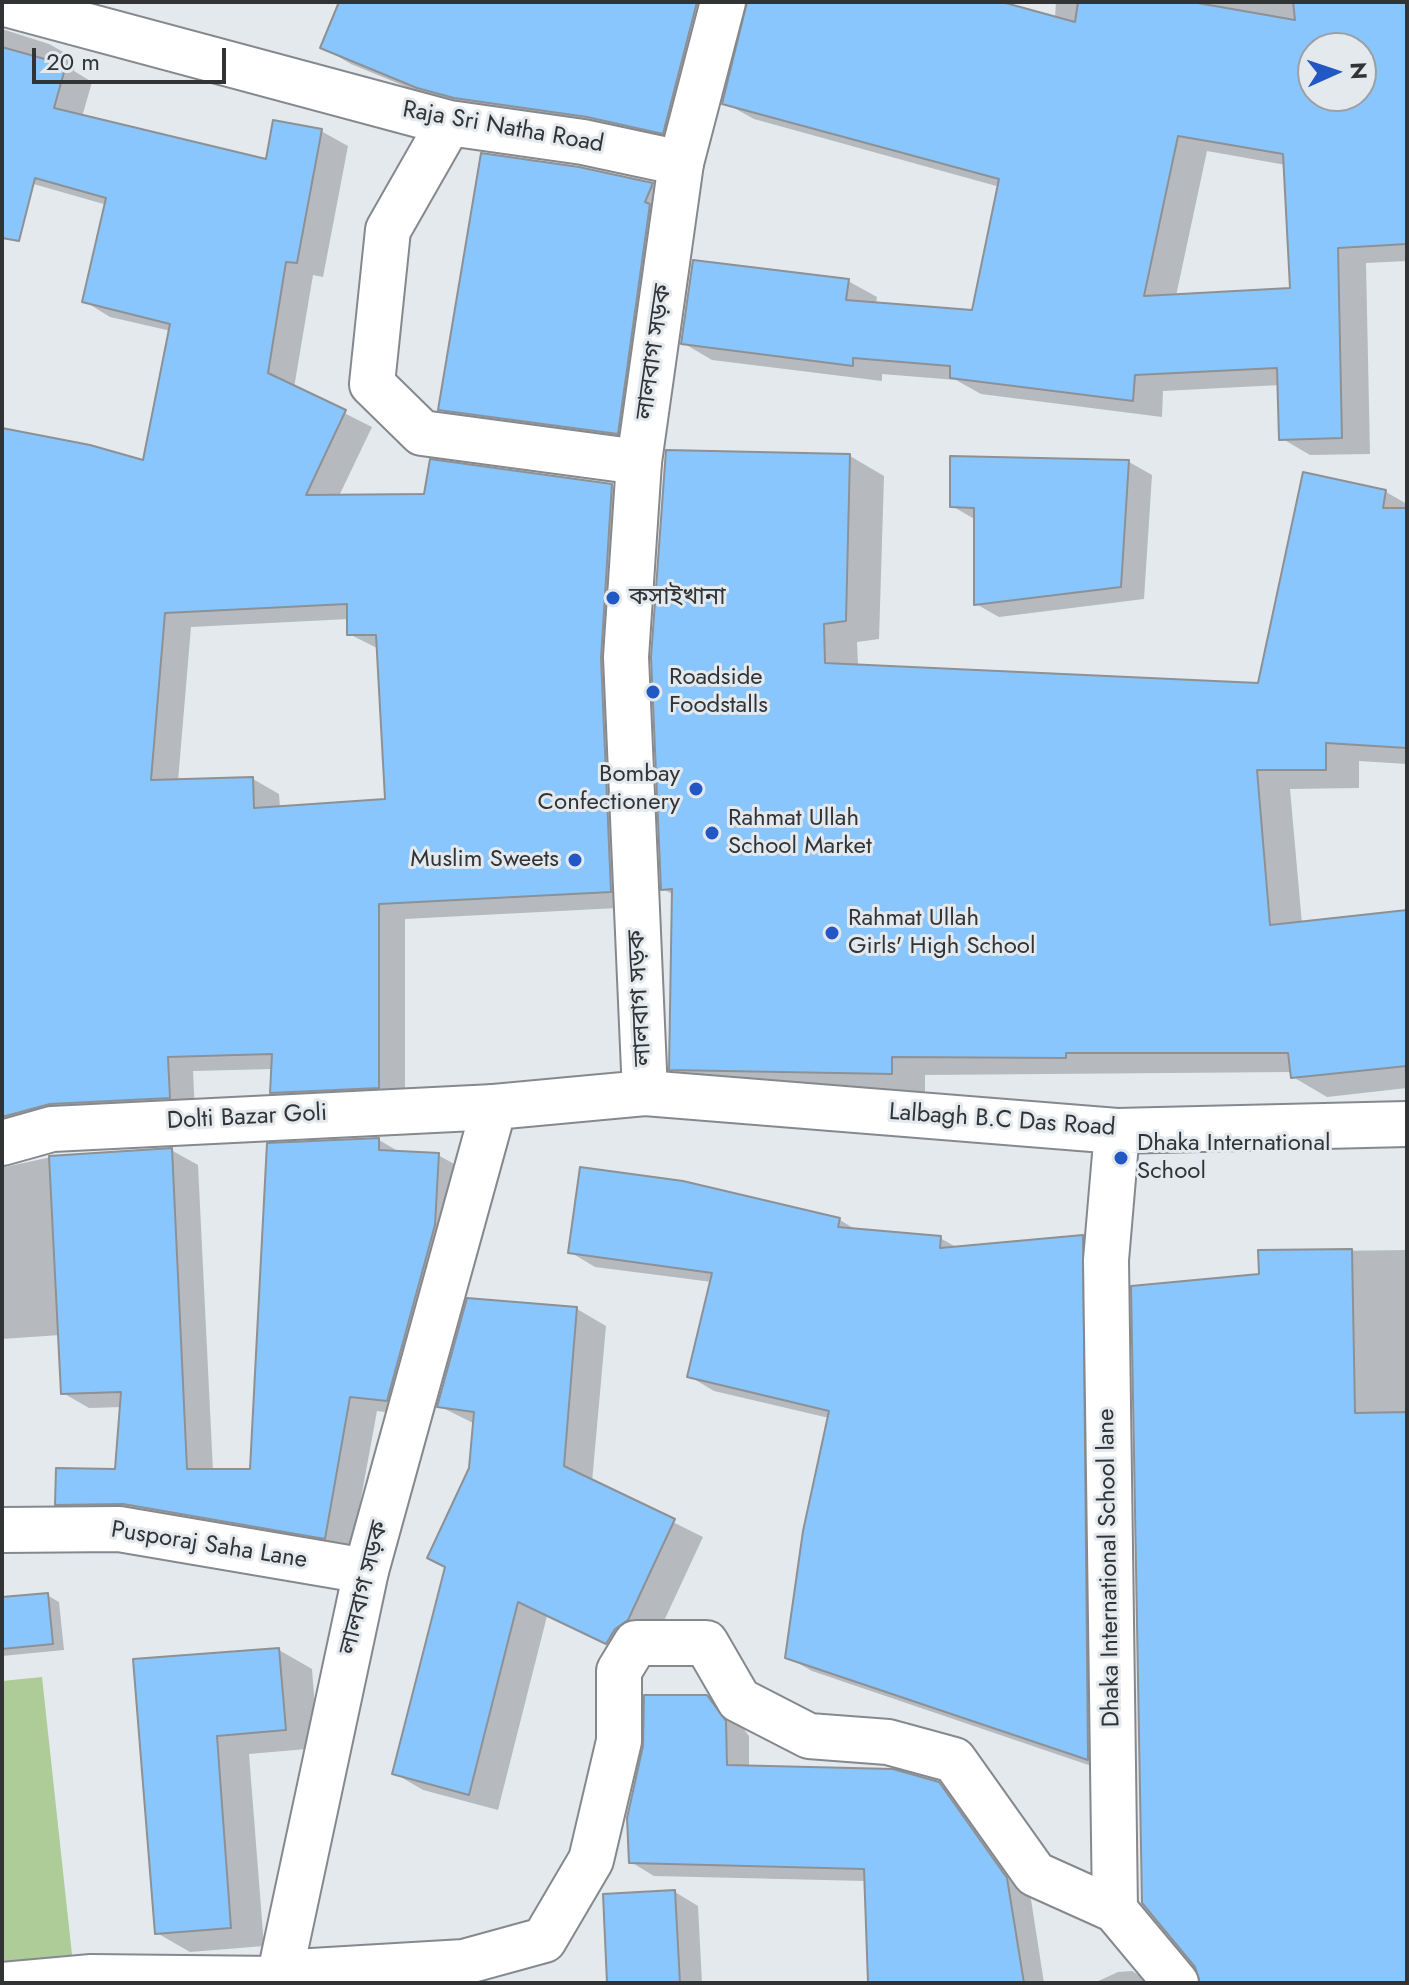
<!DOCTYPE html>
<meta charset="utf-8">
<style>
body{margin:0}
#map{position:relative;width:1409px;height:1985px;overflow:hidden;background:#e4e9ee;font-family:Jost,sans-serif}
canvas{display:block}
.frame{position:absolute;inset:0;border:4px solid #313335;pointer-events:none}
.north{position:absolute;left:1297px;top:32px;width:80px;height:80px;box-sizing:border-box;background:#e4e9ee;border:2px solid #9ca0a4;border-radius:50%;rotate:87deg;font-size:22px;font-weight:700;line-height:32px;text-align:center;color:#313335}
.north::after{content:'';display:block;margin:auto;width:28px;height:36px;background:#2257c4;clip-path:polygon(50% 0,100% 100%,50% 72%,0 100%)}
.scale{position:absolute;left:32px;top:48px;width:194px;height:36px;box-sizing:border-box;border:4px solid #313335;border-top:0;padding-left:10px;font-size:24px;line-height:28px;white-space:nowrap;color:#313335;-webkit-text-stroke:6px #e4e9ee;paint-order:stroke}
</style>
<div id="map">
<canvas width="1409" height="1985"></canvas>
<div class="frame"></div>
<div class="north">N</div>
<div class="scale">20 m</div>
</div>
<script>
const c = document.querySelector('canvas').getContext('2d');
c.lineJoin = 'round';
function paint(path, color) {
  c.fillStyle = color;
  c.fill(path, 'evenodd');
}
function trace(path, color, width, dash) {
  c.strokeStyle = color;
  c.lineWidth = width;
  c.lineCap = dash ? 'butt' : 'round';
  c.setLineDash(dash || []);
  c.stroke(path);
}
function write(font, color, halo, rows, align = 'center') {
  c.font = font + ' Jost,"Noto Sans Bengali",sans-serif';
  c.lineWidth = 6;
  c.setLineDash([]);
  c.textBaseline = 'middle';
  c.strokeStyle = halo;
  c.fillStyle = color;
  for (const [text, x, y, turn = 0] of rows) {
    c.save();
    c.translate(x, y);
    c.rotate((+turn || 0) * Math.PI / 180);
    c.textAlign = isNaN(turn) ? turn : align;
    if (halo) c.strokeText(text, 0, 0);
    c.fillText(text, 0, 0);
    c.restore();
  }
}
paint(new Path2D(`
 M42 1677 73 1964 2 1972V1681Z`), '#aecc98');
paint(new Path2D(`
 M341 2H734L692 149 448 104 351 64 322 47Z
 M749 2H995L1055 18 1056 2H1407V261L1366 263 1370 454 1310 455 1281 438 1280 385 1163 391 1162 417 981 394 956 380 882 374V381L712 360 683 343 848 281 877 297 876 304 973 312 1000 187 754 119 725 103ZM1313 48H1361V96H1313ZM1207 151 1286 165 1292 290 1176 296Z
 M2 29 49 44 76 59 74 71 92 82 82 117 268 161 321 131 348 146 323 277 313 275 294 388 372 427 339 496 612 486 638 501 637 907 405 919V1102L298 1107 272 1092 273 1069 193 1071 195 1112 4 1152 5 1167 56 1156 171 1150 198 1165 213 1471H252L379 1140 401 1153 438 1155 465 1170 413 1415 377 1411 351 1553 84 1519 57 1503 117 1471 122 1407 89 1408 63 1393 60 1335 2 1339V430L144 462 171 331 110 317 84 301 107 205 2 175ZM349 619V634L379 649 387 801 280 808 279 794 253 779 178 781 191 627Z
 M652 184 685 203 651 452 473 428 440 409Z
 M850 456 884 476 879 639 857 642 858 666 1260 685 1407 651V764L1359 761V788L1290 789 1302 924 1407 912V1088L1327 1097 1293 1077 1292 1072 925 1075V1092L705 1088 671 1069 674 895 663 889Z
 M1129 462 1152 475 1144 599 999 617 976 604V520L952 506Z
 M1305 474 1386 492 1407 504V597Z
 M840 1220 858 1231 940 1238 958 1248 1083 1237 1108 1252 1112 1773 812 1671 787 1657 829 1418 714 1391 689 1376 712 1282 595 1267 570 1252Z
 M1407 1250V1983H1202L1260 1252Z
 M577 1309 606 1326 592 1482 703 1537 657 1636 636 1658 547 1616 498 1810 423 1790 394 1773 471 1468 475 1424 439 1406Z
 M47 1595 59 1602 64 1650 2 1656V1599Z
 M279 1650 312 1669 318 1748 249 1754 264 1946 190 1952 157 1933 136 1661Z
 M707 1697 731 1711 749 1736V1768L938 1784 962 1798 1030 1893 1044 1983H870L866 1881 654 1876 631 1862Z
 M675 1892 698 1906 702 1983H609Z
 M1132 1971 1152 1983H1094L1118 1972Z`), '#0003');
const building = new Path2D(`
 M339 2H697L663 134 587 117 454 98 417 88 320 48Z
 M747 2H1002L1075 22 1078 2H1192L1295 20 1293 2H1407V244L1338 248 1342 438 1279 440 1277 368 1135 375 1133 401 950 378V366L853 358V366L681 344 693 260 849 279 846 300 972 310 999 179 722 104ZM1313 48H1361V96H1313ZM1178 136 1283 154 1290 288 1144 296Z
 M2 47 66 65 54 108 266 159 273 120 322 129 297 263 286 262 268 373 346 410 306 495 424 494 430 459 612 484 601 658 611 892 379 904V1088L270 1093 272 1054 168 1057 170 1098 50 1104 2 1117V428L90 445 143 460 170 324 82 302 106 198 35 178 19 241 2 238ZM347 604V635H376L385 799 254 808 253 777 151 780 165 613Z
 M481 153 579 167 653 183 645 202 650 204 618 434 438 410Z
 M666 450 850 454 846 621 824 624 825 663 1258 683 1303 472 1386 490 1383 508H1407V748L1326 743V770H1257L1270 925 1407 910V1066L1291 1078 1288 1053H1066V1058L892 1057V1074L669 1070 672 889 661 890 651 657Z
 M950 456 1129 460 1121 587 974 605V508L950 507Z
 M379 1138V1150L439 1153 435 1225 387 1401 350 1397 325 1539 123 1504 55 1505 56 1468 115 1469 121 1392 61 1394 49 1156 172 1148 187 1469H250L267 1143Z
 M580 1167 683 1181 840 1218 838 1227 941 1236 940 1248 1083 1235 1088 1760 785 1658 803 1531 829 1411 687 1377 712 1273 568 1253Z
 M1352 1249 1355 1413 1407 1412V1983H1200L1195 1967 1142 1903 1131 1286 1259 1274 1258 1250Z
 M467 1298 577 1307 564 1466 675 1519 628 1620 615 1629 606 1644 518 1602 469 1795 392 1774 445 1567 427 1558 469 1468 474 1412 437 1407Z
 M48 1593 53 1644 2 1649V1597Z
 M279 1648 286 1730 217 1736 231 1928 155 1934 133 1659Z
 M644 1695H707L726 1721 727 1765 893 1769 939 1782 1007 1878 1024 1983H868L864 1869 629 1863 627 1818 643 1746Z
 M675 1890 680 1983H607L603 1894Z`);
paint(building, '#89c6fd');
trace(building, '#8d9195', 2);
const service = new Path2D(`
 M2 1979 91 1971 278 1973`);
const minor = new Path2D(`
 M2 3 449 123 583 142 681 163
 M449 123 388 230 372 384 422 433 639 462
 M645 1093 1117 1131 1407 1124
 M1117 1131 1106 1260 1115 1910 1176 1983
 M2 1143 52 1129 494 1107
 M2 1530 119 1529 366 1571
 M278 1973 464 1962 544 1940 591 1860 619 1741V1671L636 1643H706L739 1700 809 1736 888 1742 954 1760 1035 1874 1115 1910`);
const tertiary = new Path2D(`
 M278 1983 366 1571 494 1107 645 1093 626 657 639 462 681 163 723 2`);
trace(service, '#85898e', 36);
trace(minor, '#85898e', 48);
trace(tertiary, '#85898e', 48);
trace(service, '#fff', 32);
trace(minor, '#fff', 44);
trace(tertiary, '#fff', 44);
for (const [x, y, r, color] of [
 [613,598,8,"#2257c4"],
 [653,692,8,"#2257c4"],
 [696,789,8,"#2257c4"],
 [712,833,8,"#2257c4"],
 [575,860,8,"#2257c4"],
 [832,933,8,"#2257c4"],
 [1121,1158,8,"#2257c4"]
]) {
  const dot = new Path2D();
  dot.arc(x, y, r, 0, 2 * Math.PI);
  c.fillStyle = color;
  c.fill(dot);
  trace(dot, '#e4e9ee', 3);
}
write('24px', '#313335', '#e4e9ee', [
 ["Raja Sri Natha Road",503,128,10],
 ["লালবাগ সড়ক",655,352,-82],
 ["লালবাগ সড়ক",641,998,-93],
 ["Dolti Bazar Goli",247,1118,-3],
 ["Lalbagh B.C Das Road",1002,1121,4],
 ["Pusporaj Saha Lane",209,1546,9],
 ["Dhaka International School lane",1110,1568,-91],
 ["লালবাগ সড়ক",365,1588,-76]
]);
write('24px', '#313335', '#e4e9ee', [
 ["কসাইখানা",629,598],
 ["Roadside",669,678],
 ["Foodstalls",669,706],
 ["Bombay",680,775,"right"],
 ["Confectionery",680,803,"right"],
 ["Rahmat Ullah",728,819],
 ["School Market",728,847],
 ["Muslim Sweets",559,860,"right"],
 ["Rahmat Ullah",848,919],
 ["Girls' High School",848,947],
 ["Dhaka International",1137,1144],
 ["School",1137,1172]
], 'left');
</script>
